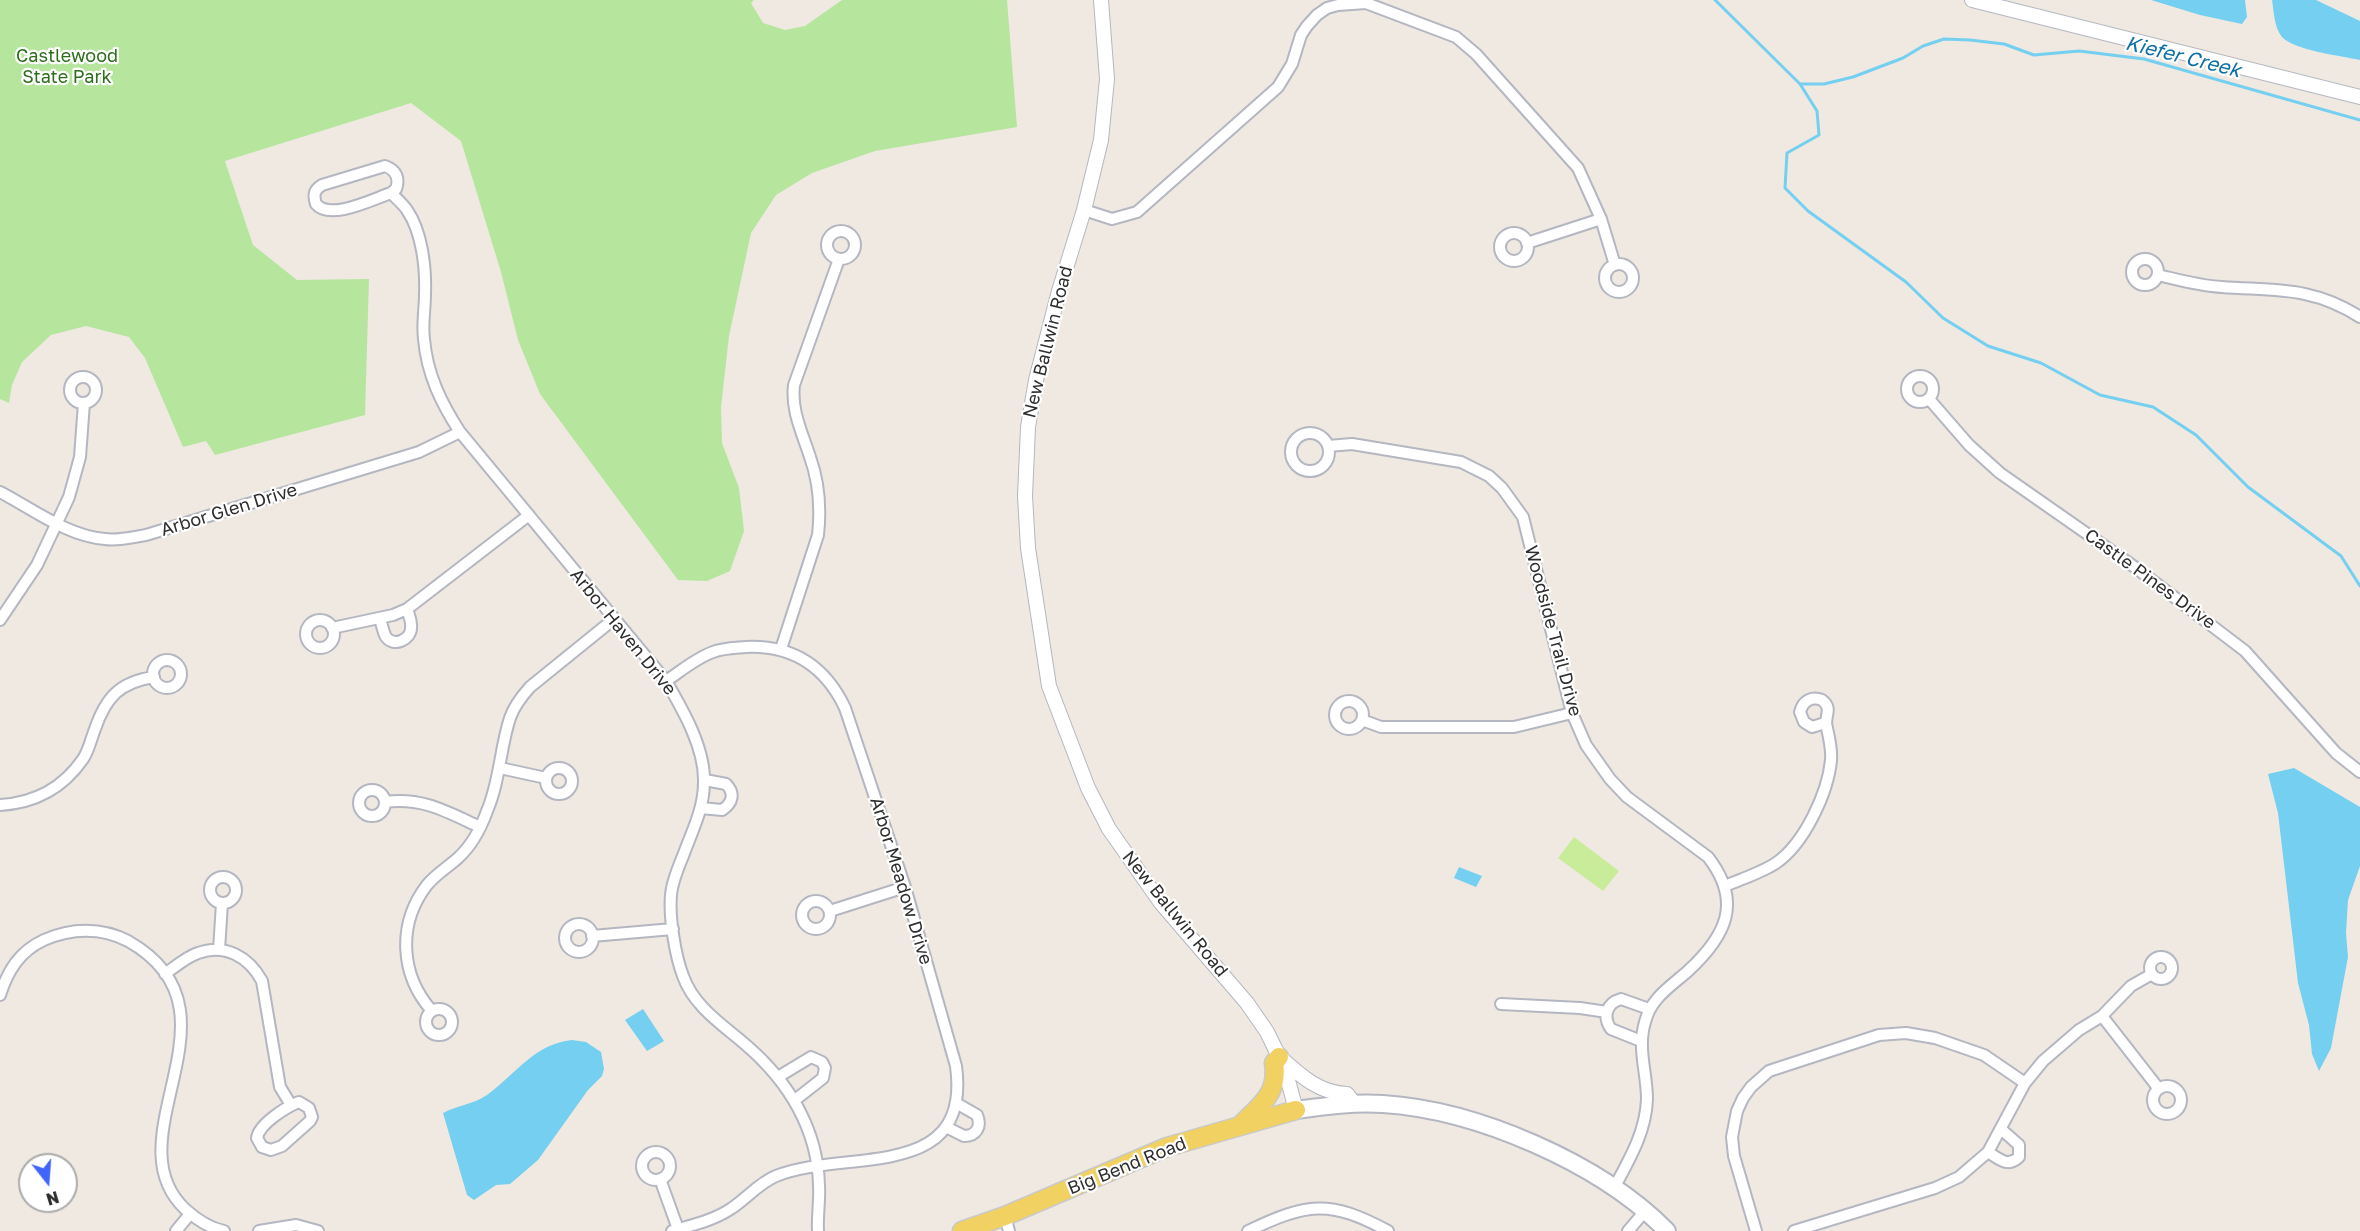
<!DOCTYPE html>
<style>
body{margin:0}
#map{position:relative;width:2360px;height:1231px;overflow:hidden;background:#efe9e1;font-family:"Golos Text",sans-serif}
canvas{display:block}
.north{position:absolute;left:18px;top:1153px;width:60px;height:60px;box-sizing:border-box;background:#fff;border:2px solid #ababab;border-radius:50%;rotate:163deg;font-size:16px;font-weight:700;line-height:24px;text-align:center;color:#2e2e2e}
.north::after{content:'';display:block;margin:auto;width:21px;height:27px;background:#4264fb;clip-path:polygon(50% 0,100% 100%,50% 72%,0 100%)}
</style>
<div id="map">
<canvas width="2360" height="1231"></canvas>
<div class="north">N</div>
</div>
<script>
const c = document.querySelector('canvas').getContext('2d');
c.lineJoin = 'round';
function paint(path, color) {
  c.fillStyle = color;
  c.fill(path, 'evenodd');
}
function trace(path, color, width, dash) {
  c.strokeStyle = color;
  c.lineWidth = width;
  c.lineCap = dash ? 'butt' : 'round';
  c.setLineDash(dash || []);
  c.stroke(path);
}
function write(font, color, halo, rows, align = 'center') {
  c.font = font + ' "Golos Text",sans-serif';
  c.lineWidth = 4.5;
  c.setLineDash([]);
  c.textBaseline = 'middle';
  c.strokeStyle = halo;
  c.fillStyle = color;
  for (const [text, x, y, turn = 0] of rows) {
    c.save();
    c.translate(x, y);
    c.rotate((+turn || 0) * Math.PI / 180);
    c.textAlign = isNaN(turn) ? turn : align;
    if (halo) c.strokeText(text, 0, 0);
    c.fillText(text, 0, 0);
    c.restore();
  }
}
paint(new Path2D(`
 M0 0H754L751 3 763 23 785 30 805 26 842 0H1007L1017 127 875 151 812 173 776 195 751 233 729 336 721 407 722 443 739 488 744 531 730 571 707 581 678 580 540 394 518 340 501 272 461 141 411 103 225 161 253 245 297 280 369 279 365 415 215 455 206 441 183 447 145 358 129 337 86 326 51 335 22 362 12 385 9 403 0 399Z`), '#b6e59e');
paint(new Path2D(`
 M1574 837 1619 871 1603 891 1558 858Z`), '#c9ec9a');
paint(new Path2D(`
 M2151 0H2245L2247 17 2242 24 2200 15Z
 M2272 0H2316L2360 21V60C2342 56 2293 50 2282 37 2274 27 2274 12 2272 0Z
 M2294 768 2360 807V866L2348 900 2346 933 2348 957 2331 1048 2319 1071 2312 1054 2309 1025 2298 983 2278 813 2268 774Z
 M1459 867 1482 876 1476 887 1454 878Z
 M643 1009 664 1041 647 1051 625 1020Z
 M572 1040 586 1042 601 1052 604 1069 602 1076 588 1090 538 1160 510 1184 496 1185 474 1200 467 1195 443 1113C456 1106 474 1104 487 1095 516 1074 534 1044 572 1040Z`), '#75cff0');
trace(new Path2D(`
 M1715 0 1800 84H1824L1853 77 1903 58 1923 46 1944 39 1970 40 2004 44 2034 55 2079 51 2144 59 2360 120
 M1800 84 1817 111 1819 135 1787 153 1785 188 1808 211 1906 282 1943 318 1988 346 2041 363 2100 395 2153 407 2196 435 2248 487 2341 556 2360 586`), '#75cff0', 3);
const minor = new Path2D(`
 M385 166C396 170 400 178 396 189L391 193C373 199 330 221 316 204 313 195 314 190 322 185Z
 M391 193C396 198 403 204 407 210 422 232 426 267 425 294 425 309 422 324 424 339 427 374 441 403 460 432L666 681C683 710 705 748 704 782 704 809 692 831 683 856 678 868 672 882 671 895 669 917 675 955 683 976 694 1007 723 1025 746 1045 788 1081 818 1129 819 1186 820 1201 817 1216 818 1231
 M1084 210 1112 219 1137 212 1278 87 1292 64 1301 35 1307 26 1317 15 1327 8 1338 5 1366 3 1456 37 1476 54 1578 168 1601 219 1615 265
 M827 245a14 14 0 1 1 28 0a14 14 0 1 1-28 0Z
 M1500 247a14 14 0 1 1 28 0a14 14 0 1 1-28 0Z
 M1527 243 1601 219
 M2132 272a13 13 0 1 1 26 0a13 13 0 1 1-26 0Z
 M1605 278a14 14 0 1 1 28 0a14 14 0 1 1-28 0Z
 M2158 275C2179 280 2200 286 2222 287 2275 291 2312 286 2360 317
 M1907 389a13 13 0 1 1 26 0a13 13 0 1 1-26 0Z
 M70 390a13 13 0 1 1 26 0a13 13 0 1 1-26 0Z
 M1929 399 1969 445 2000 473 2136 568 2245 651 2336 753 2360 772
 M1291 452a19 19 0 1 1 38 0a19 19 0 1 1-38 0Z
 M1328 446 1352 444 1461 462 1489 476 1502 488 1523 517 1572 713 1586 745 1610 779 1627 797 1708 857C1743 902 1726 936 1688 971 1670 987 1651 998 1645 1022 1637 1048 1647 1073 1647 1099 1646 1132 1629 1160 1614 1188
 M0 492C33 509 67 536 105 539 118 541 133 537 146 535L419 452 460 432
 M380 619C382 624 383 632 386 637 394 648 411 639 411 628 412 622 409 615 407 609
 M0 620 37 565 69 497 80 457 84 403
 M306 634a14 14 0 1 1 28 0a14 14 0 1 1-28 0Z
 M332 628 393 615 407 609 529 515
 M781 649 818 535C821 508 819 482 810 457 802 432 791 411 794 385L839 259
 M153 674a14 14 0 1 1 28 0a14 14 0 1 1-28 0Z
 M666 681C681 671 696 658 713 652 723 648 735 648 746 647 792 645 825 666 845 708L905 887 956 1066C972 1184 845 1148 776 1176 759 1183 747 1198 732 1208 715 1220 692 1225 672 1231
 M1335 715a14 14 0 1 1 28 0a14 14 0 1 1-28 0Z
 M1362 720 1381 727H1514L1572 713
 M546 781a13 13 0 1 1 26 0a13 13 0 1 1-26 0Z
 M500 768 546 778
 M359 803a13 13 0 1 1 26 0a13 13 0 1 1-26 0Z
 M385 802C423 797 447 812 480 827
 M0 805C34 803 63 788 83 759 89 750 91 739 95 729 106 697 120 682 154 677
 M701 808 722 810C733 803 735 793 726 784L705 780
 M210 890a13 13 0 1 1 26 0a13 13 0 1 1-26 0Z
 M1725 886C1741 879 1761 873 1776 863 1804 844 1828 793 1831 760 1832 749 1829 738 1827 728 1823 717 1834 709 1822 700 1811 696 1803 701 1800 712L1804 722 1812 727 1825 723
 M802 915a14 14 0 1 1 28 0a14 14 0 1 1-28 0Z
 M830 911 905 887
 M565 938a14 14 0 1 1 28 0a14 14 0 1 1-28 0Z
 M592 936 673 929
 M219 950 222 903
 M2150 968a11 11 0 1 1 22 0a11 11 0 1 1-22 0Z
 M165 974C175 967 186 957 198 953 225 943 249 957 262 981L280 1087 291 1105
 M0 995C8 970 20 951 44 940 71 928 101 927 128 941 252 1011 109 1137 185 1209 196 1219 209 1228 224 1231
 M1501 1004 1580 1008 1607 1012
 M426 1022a13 13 0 1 1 26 0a13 13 0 1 1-26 0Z
 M432 1011C400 975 397 924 427 885 436 874 448 867 458 858 471 846 481 828 487 811 500 781 500 748 510 718 514 706 522 696 530 687L614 619
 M2102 1016 2159 1089
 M1641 1041 1611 1029C1602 1016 1607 1003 1621 999L1649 1009
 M778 1077 811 1057 822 1062 825 1068 823 1078 795 1100
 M2153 1100a14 14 0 1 1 28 0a14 14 0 1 1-28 0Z
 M299 1102 309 1108 312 1117 310 1121 282 1146 271 1150 262 1147 257 1138C259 1124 286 1107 299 1102Z
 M946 1127 964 1136C976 1136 982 1127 977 1115L956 1103
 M1988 1152C1999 1159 2008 1168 2019 1157V1145L2002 1130
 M642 1166a14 14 0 1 1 28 0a14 14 0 1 1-28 0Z
 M660 1179 678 1229
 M1005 1216 1009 1231
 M176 1231 190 1214
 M259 1231 296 1225 318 1231
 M1248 1231C1307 1203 1329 1199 1388 1231
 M1628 1231 1645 1211
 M1756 1231 1734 1156 1732 1137 1737 1111 1743 1098 1751 1087 1769 1071 1879 1035 1906 1033 1935 1038 1984 1055 2025 1083
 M1794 1231 1935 1188 1959 1177 1988 1152 2025 1083 2043 1061 2079 1030 2102 1016 2131 986 2152 974`);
const tertiary = new Path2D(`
 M1101 0 1107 79 1101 140 1084 210 1059 291 1036 380 1028 427 1025 496 1028 548 1049 686 1088 788 1109 829 1161 903 1247 1003 1267 1032 1285 1069 1296 1110
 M1972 0 2360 97
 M1282 1059C1302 1077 1320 1093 1347 1094L1354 1103`);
const secondary = new Path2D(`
 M1296 1110C1325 1106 1353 1102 1383 1104 1477 1110 1600 1163 1667 1231`);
const primary = new Path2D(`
 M1241 1125C1260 1105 1279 1094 1274 1063L1279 1057
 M962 1231 1005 1216 1167 1147 1296 1110`);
trace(minor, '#b4b7c1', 14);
trace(tertiary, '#b4b7c1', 16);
trace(secondary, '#b4b7c1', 20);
trace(primary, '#c9c9c9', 21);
trace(minor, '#fff', 10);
trace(tertiary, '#fff', 14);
trace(secondary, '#fff', 16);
trace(primary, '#f2d163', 18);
write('18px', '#2c6e1b', '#fff', [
 ["Castlewood",67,56],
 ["State Park",67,77]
]);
write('18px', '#2e2e2e', '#fff', [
 ["New Ballwin Road",1048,342,-76],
 ["Arbor Glen Drive",229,510,-17],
 ["Castle Pines Drive",2150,579,36],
 ["Woodside Trail Drive",1553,631,75],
 ["Arbor Haven Drive",623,632,51],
 ["Arbor Meadow Drive",901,881,73],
 ["New Ballwin Road",1175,914,51],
 ["Big Bend Road",1127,1166,-22]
]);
write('italic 20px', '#0d6fa3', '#fff', [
 ["Kiefer Creek",2183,57,14]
]);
</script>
